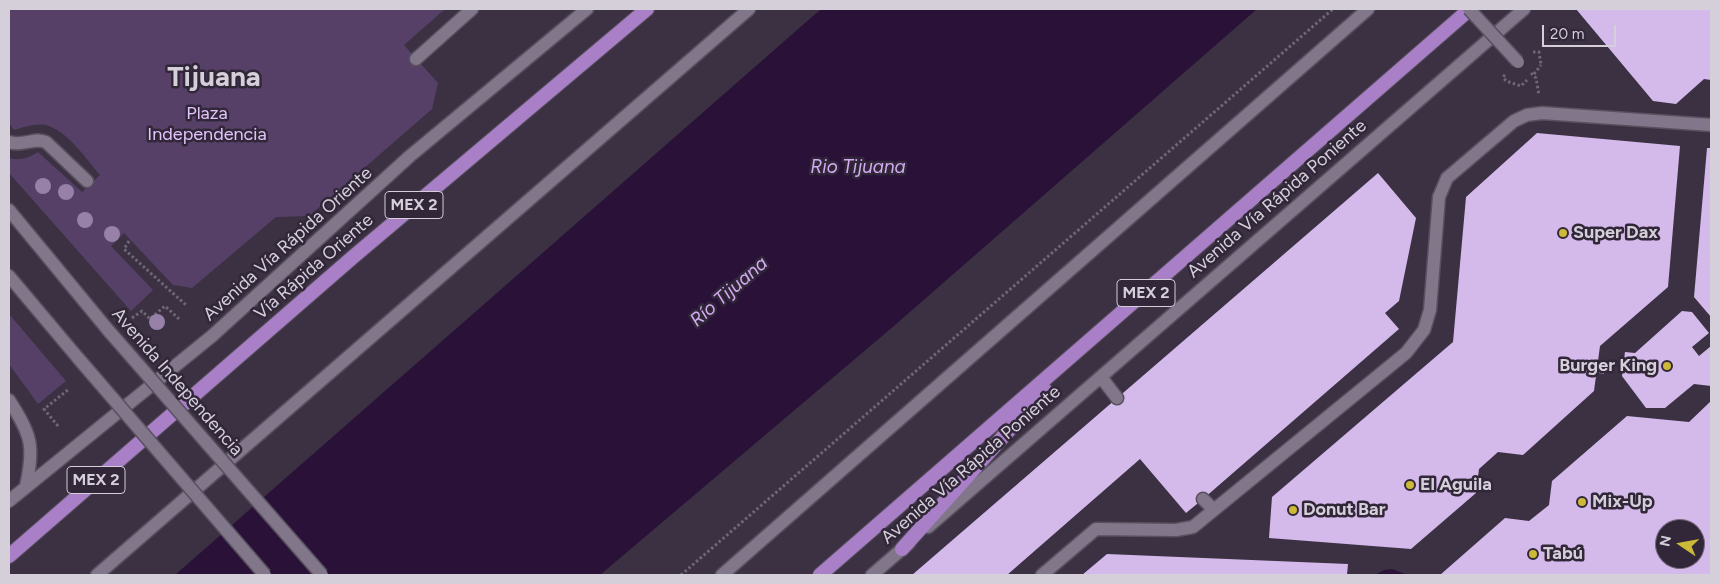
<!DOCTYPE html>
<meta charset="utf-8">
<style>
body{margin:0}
#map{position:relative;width:1720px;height:584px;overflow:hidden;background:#3b3143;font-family:Figtree,sans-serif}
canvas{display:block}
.frame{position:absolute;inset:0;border:10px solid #d5cfda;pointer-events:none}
.north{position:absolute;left:1655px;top:519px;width:50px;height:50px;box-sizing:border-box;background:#312739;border:1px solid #736a79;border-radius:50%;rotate:282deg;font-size:14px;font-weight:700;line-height:20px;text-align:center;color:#d5cfda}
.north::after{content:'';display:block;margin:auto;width:18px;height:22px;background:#cdb938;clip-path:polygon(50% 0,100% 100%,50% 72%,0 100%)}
.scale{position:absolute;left:1542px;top:25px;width:74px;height:22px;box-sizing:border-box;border:2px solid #d5cfda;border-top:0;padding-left:6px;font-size:15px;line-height:18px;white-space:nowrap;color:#d5cfda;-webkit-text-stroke:4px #312739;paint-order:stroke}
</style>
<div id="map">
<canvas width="1720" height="584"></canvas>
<div class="frame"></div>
<div class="north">N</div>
<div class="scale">20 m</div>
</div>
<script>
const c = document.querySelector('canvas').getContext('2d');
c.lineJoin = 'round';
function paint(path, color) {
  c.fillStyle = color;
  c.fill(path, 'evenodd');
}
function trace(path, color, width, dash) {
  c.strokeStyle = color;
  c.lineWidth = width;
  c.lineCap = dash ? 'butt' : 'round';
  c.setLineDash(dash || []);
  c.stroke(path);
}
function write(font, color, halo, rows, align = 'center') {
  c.font = font + ' Figtree,sans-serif';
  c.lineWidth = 5;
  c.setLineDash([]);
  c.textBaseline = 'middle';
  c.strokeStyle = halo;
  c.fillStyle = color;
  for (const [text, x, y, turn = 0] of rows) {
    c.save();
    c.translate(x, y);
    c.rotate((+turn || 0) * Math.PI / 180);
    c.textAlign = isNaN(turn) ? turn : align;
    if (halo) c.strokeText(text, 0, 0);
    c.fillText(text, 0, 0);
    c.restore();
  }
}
paint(new Path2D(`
 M9 9H445L404 45 438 83 432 109 309 216 276 217 192 288 173 285 124 233 111 246 153 290 131 311 9 173V158C21 161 28 158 38 152L82 192 100 175C86 159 70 134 49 126 39 122 24 127 14 130L9 123Z
 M9 314 66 381 38 404 9 364Z`), '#564067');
paint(new Path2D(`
 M821 9H1257L895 325 600 575H175Z
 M1392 569 1408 575H1375L1384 570Z`), '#291138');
paint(new Path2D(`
 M1576 9H1711V80L1704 79 1676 104 1653 101Z
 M1537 133 1680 146 1668 287 1600 346 1594 391 1523 455 1498 452 1479 469 1476 493 1411 549 1269 538 1272 497 1453 342 1466 197Z
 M1707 148H1711V317L1694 297Z
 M1378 173 1416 218 1399 301 1385 313 1399 329 1203 499 1186 513 1140 459 1007 575H912Z
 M1682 311 1692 312 1709 333 1692 347 1699 356 1711 346V386L1694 384 1665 408H1646L1622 376 1625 352 1635 353Z
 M1600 363H1605L1604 374 1599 373Z
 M1711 401V575H1440L1505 518 1529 521 1549 505 1552 481 1627 416 1689 422ZM1665 529H1695V559H1665Z
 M1107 554 1348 564 1347 575H1082Z`), '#d4b9eb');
const service = new Path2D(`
 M416 59 472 9
 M9 142C23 147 33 137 46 142L87 181
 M1101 377 1117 398
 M1203 499 1214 510
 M97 575 749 9
 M722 575 1368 9
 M1042 575 1096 529 1176 530 1193 527 1406 353 1424 330 1430 310 1439 197 1447 178 1514 121 1527 115 1542 113 1711 125`);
const secondary = new Path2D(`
 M9 210 108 330
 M9 276 78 358
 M9 400C31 435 35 445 26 486
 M9 501 212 336 410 156 587 9
 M928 527 1524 9
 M872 575 909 543`);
const trunk = new Path2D(`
 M902 549 1045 390
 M9 556 353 257 647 9
 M820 575 1470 9`);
trace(service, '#58505e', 15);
trace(secondary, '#58505e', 15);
trace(trunk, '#58505e', 16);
trace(new Path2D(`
 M1533 52H1539L1541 65
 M1531 73 1536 78 1539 95
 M1505 75 1503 77 1506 81 1521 86 1527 80
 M129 241 124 249 186 305
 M132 318 142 311 150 319 165 306 179 319
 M58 426 44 409 69 389
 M681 575 1333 9`), '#706776', 3, [2.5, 2.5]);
trace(service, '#81768a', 12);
trace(secondary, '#81768a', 12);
trace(trunk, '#a97fc8', 14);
const pedestrianBridge = new Path2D(`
 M1469 9 1518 62`);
const secondaryBridge = new Path2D(`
 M108 330 322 575
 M78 358 265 575`);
trace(pedestrianBridge, '#58505e', 15, []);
trace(secondaryBridge, '#58505e', 15, []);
trace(new Path2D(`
 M1534 74 1541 65`), '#706776', 3, [2.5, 2.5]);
trace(pedestrianBridge, '#81768a', 12);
trace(secondaryBridge, '#81768a', 12);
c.fillStyle = '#9781a8';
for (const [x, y] of [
 [43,186],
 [66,192],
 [85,220],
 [112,234],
 [157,322]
]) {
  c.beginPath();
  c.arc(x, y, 8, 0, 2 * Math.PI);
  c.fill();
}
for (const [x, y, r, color] of [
 [1563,233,5,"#cdb938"],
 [1667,366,5,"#cdb938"],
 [1410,485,5,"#cdb938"],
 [1582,502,5,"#cdb938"],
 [1293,510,5,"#cdb938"],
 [1533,554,5,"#cdb938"]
]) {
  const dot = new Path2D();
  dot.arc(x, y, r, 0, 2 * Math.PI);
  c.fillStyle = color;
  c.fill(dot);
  trace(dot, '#312739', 2);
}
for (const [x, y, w] of [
 [414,205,58],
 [1146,293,58],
 [96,480,58]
]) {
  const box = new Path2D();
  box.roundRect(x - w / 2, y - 13.5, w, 27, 4);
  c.fillStyle = '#312739';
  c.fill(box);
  trace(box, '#d5cfda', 1);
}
write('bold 16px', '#d5cfda', null, [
 ["MEX 2",414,205],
 ["MEX 2",1146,293],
 ["MEX 2",96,480]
]);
write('18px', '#e2c3fb', '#312739', [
 ["Plaza",207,114],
 ["Independencia",207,135]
]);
write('18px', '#d5cfda', '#312739', [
 ["Avenida Vía Rápida Poniente",1277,199,-41],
 ["Avenida Vía Rápida Oriente",288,244,-42],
 ["Vía Rápida Oriente",314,267,-41],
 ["Avenida Independencia",177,382,49],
 ["Avenida Vía Rápida Poniente",971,465,-41]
]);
write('bold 18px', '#d5cfda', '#312739', [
 ["Super Dax",1573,233],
 ["Burger King",1657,366,"right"],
 ["El Aguila",1420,485],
 ["Mix-Up",1592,502],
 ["Donut Bar",1303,510],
 ["Tabú",1543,554]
], 'left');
write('italic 19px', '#d2abf1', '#312739', [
 ["Rio Tijuana",858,167],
 ["Río Tijuana",729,292,-41]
]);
write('bold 28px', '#d5cfda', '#312739', [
 ["Tijuana",214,78]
]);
</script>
